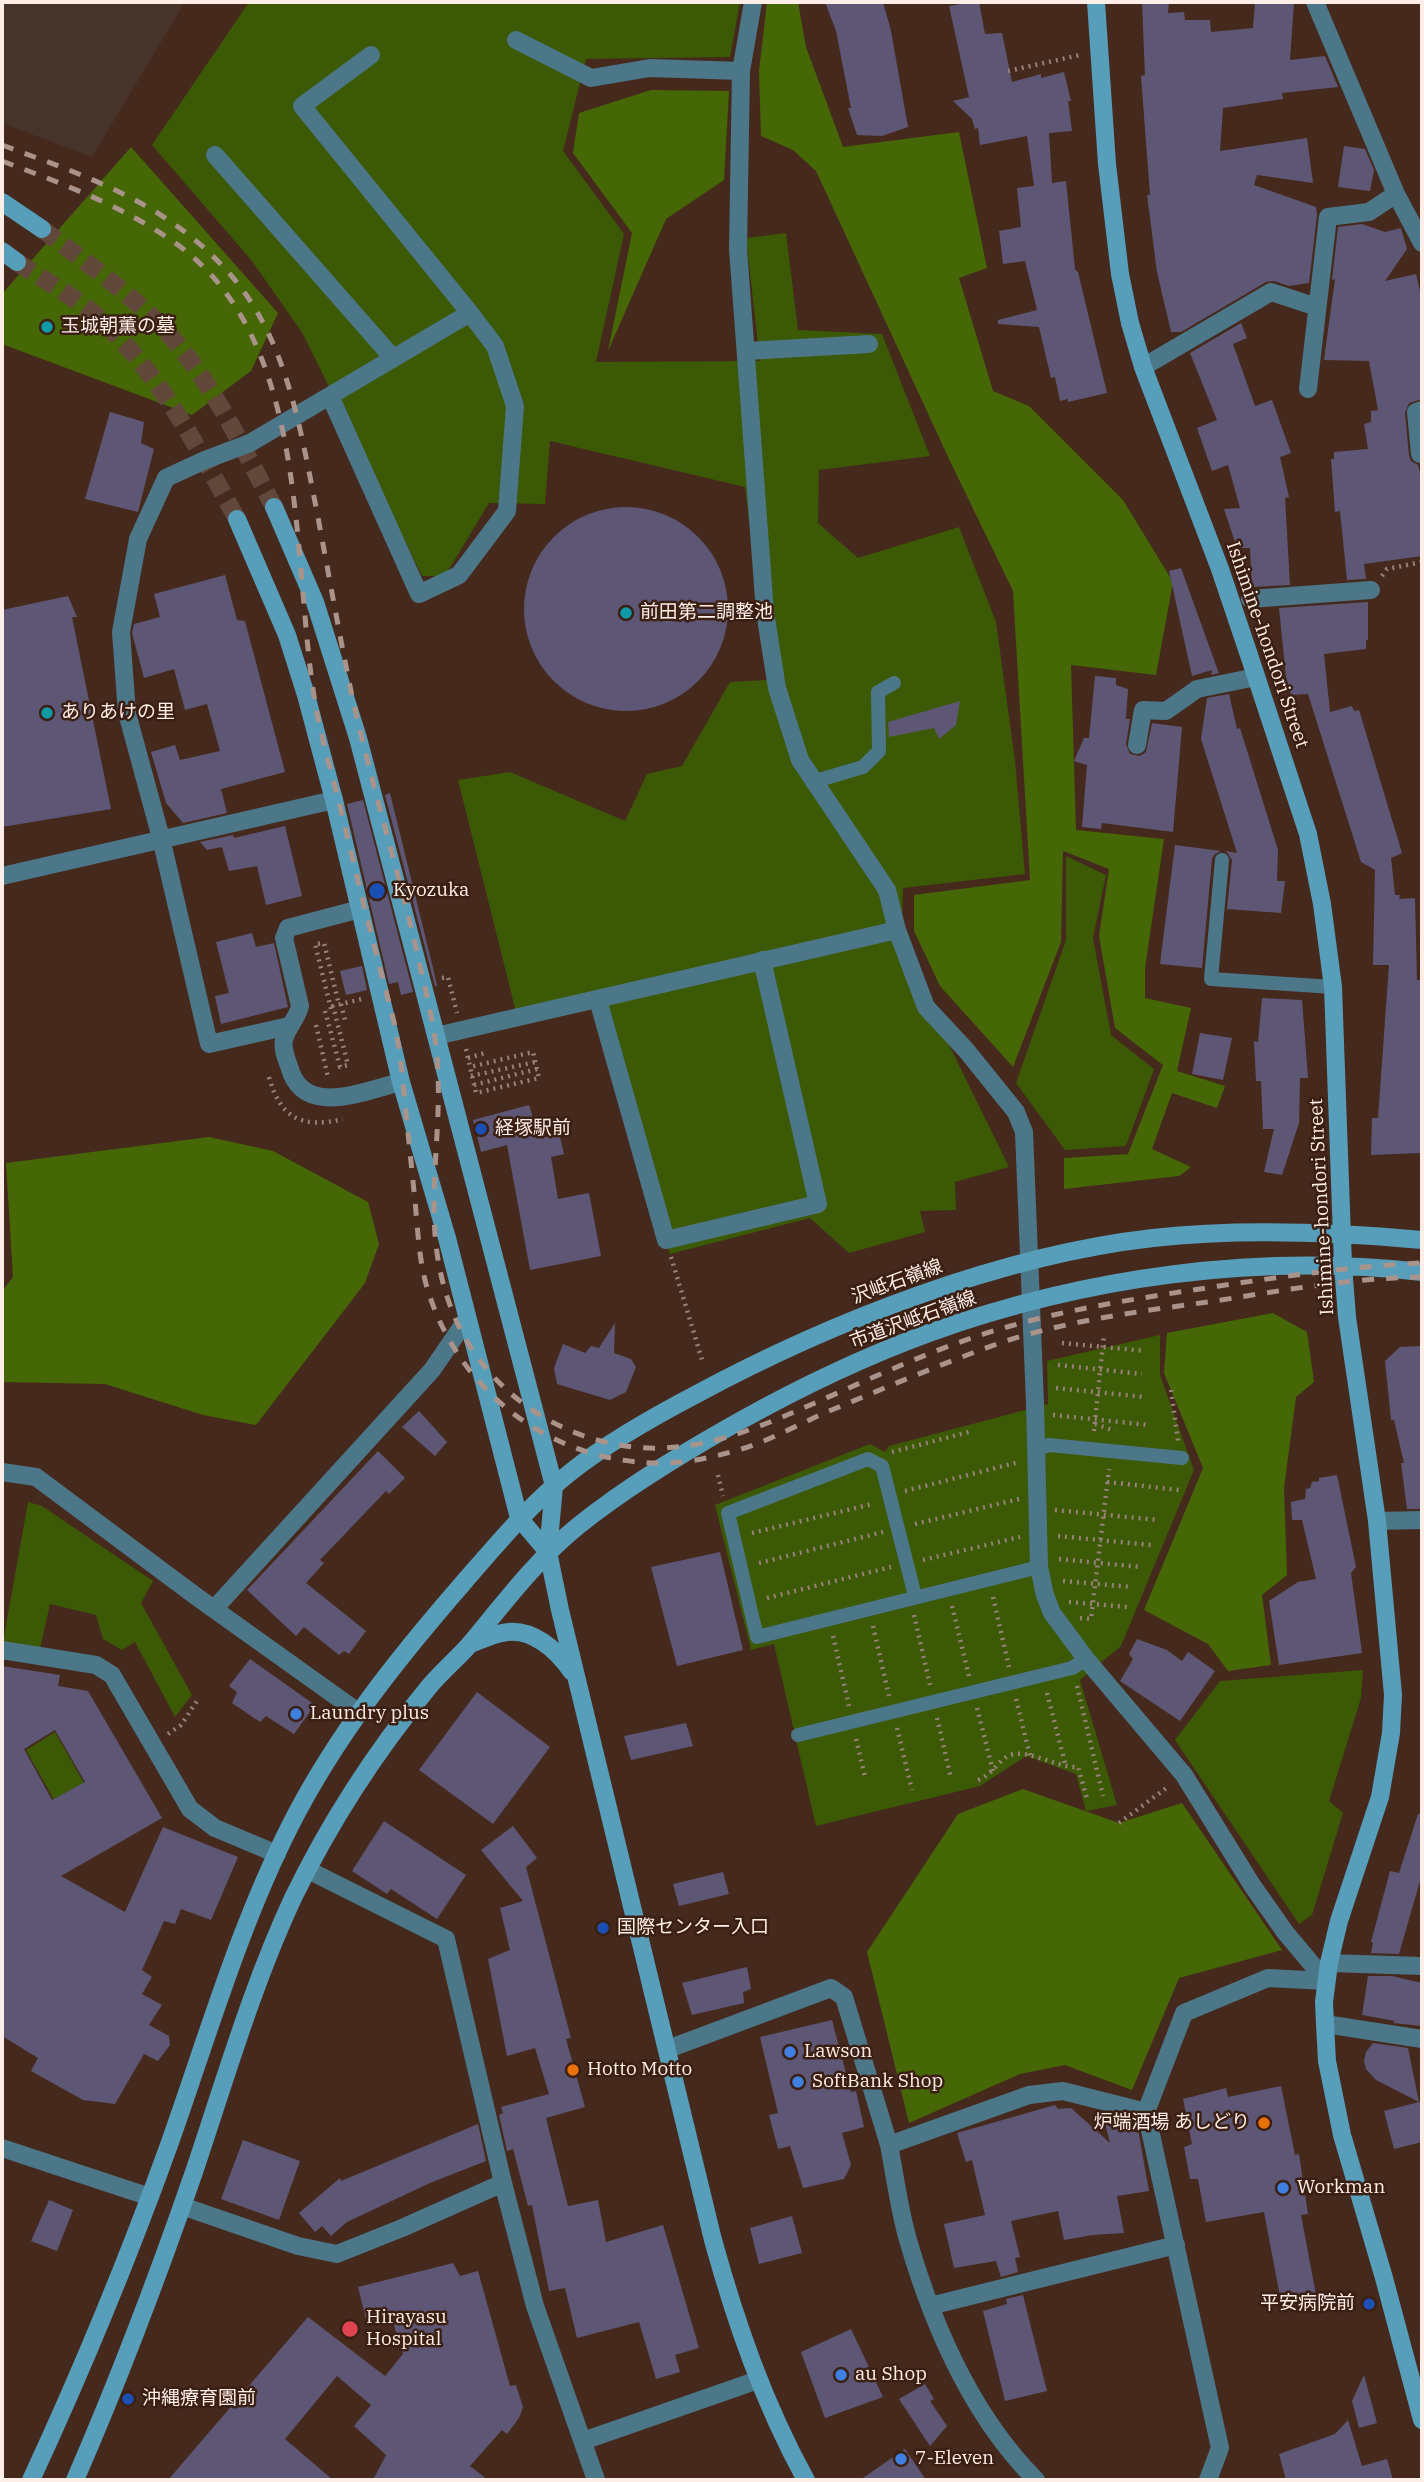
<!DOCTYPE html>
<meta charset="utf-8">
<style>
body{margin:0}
#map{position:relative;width:1424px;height:2482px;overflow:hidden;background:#46291d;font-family:"IBM Plex Serif",serif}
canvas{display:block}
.frame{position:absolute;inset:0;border:4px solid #feeee8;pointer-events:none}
</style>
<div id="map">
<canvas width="1424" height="2482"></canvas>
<div class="frame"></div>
</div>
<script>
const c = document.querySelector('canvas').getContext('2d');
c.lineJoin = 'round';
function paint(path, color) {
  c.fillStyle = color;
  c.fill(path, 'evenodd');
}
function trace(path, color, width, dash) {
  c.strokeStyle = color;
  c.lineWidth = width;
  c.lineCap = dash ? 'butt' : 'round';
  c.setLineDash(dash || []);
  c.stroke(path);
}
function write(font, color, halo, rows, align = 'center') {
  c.font = font + ' "IBM Plex Serif","Noto Sans JP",serif';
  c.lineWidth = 5;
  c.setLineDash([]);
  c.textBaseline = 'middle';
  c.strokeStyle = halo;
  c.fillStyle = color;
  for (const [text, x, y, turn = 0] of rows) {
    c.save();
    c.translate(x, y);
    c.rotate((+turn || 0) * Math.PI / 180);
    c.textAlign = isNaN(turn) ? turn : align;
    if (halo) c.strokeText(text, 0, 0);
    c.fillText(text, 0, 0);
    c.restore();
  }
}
paint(new Path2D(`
 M2 2H185L92 157 2 123Z`), '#46342b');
paint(new Path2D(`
 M249 2H740L730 57 586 59 563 151 624 234 596 362 760 361 746 238 786 233 798 330 882 334 930 456 819 470 818 523 858 558 959 527 996 622 1015 761 1025 874 903 888 901 947 1009 1167 955 1182 956 1210 920 1211 925 1232 849 1253 810 1218 670 1254 605 991 516 1012 458 780 510 772 625 821 647 774 682 766 730 682 768 680 745 487 550 441 545 504 489 503 445 576H422L303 334 252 261 152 145Z
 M1066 856 1106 875 1093 938 1111 1035 1154 1069 1126 1146 1065 1150 1016 1083 1066 940Z
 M1160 1335V1375L1194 1470 1121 1646 1080 1680 1117 1805 1086 1811 1076 1774 1026 1756 980 1786 816 1826 774 1644 751 1650 715 1505 870 1444 885 1452 889 1446 1048 1404 1047 1361Z
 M28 1502 42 1506 153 1581 141 1603 192 1695 175 1717 135 1642 122 1650 103 1639 96 1615 50 1604 40 1649 3 1642Z
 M1363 1670 1361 1698 1329 1801 1343 1813 1312 1915 1299 1924 1175 1740 1220 1681Z
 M55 1732 96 1804 66 1821 26 1750Z`), '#3c5905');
paint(new Path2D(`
 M767 2H798L806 47 843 147 959 132 987 268 959 278 993 391 1029 406 1123 500 1173 582 1156 675 1071 665 1076 830 1164 839 1145 968V998L1191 1008 1177 1071 1225 1086 1217 1108 1172 1093 1152 1149 1191 1167 1179 1176 1064 1189V1158L1128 1154 1163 1065 1115 1028 1099 936 1109 869 1063 851 1061 942 1013 1067 940 986 914 931V895L1030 880 1013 591 949 459 816 171 793 150 761 136 759 71Z
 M651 90 729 91 724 180 666 219 608 351 632 233 573 153 579 113Z
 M131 147 278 313 251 371 192 415 2 344V294Z
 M209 1137 273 1151 368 1202 379 1244 365 1283 256 1425 203 1415 105 1384 2 1382V1291L13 1277 6 1163Z
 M1273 1313 1307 1332 1314 1382 1296 1397 1284 1488 1287 1575 1262 1595 1271 1665 1228 1671 1208 1644 1144 1610 1203 1468 1164 1373 1167 1333Z
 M1023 1789 1119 1823 1182 1803 1282 1950 1179 1978 1132 2090 1065 2065 1020 2074 909 2123 867 1952 958 1814Z`), '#466705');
paint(new Path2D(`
 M825 2H883L891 31 908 127 882 136 857 135 848 108H851L836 31Z
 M972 2H979L985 34 1002 33 1012 82 1041 74V78L1064 72 1071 101H1068L1072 131 1049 133 1052 183 1066 181 1075 269 1078 272 1107 393 1068 402V399L1060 401 1055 377 1051 378 1039 327 998 324V320L1037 310 1025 261 1003 264 999 231 1021 227 1017 188 1034 186 1027 136 980 145 978 128 975 129 972 119 953 101 969 97 949 6Z
 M1142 2H1169L1168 13 1184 12 1185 20H1210L1211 32 1253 28 1255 2H1294L1290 60 1325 56 1338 87 1282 93 1283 99 1223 108 1220 151 1307 138 1313 183 1257 175 1254 185 1316 207 1317 215 1309 283 1289 286 1274 281 1266 282 1181 332H1171L1157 272 1147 195H1150L1141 76 1145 75Z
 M1344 146 1365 149 1374 170 1370 191 1338 187Z
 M1362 224 1385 232 1401 228 1407 249 1385 281 1416 274 1422 300V399L1409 403 1405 413 1409 456 1411 461 1418 465 1422 482V556L1364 564 1366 579 1347 580 1340 511 1335 512 1331 459H1334V452L1368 449 1364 424 1371 422V411L1378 410 1369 361 1324 360 1335 279 1332 280 1338 227Z
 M1241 323 1247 338 1233 344 1255 406 1272 400 1291 453 1280 457 1289 497 1285 498 1290 585 1252 587 1250 548H1237L1224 509 1240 508 1228 465 1212 471 1197 428 1217 420 1190 353Z
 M110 412 144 422 141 443 154 449 138 512 85 499Z
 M524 609a102 102 0 1 1 204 0a102 102 0 1 1-204 0Z
 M1181 568 1217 668 1219 673 1211 675 1212 670 1192 676 1169 571Z
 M225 575 237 620 245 621 285 772 221 789 227 813 183 823 166 803 151 752 175 745 180 760 220 751 207 704 185 710 174 669 144 678 132 633 134 624 160 617 154 594Z
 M68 596 77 617H72L111 809 2 827V610Z
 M1368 602V640H1366V649L1324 654 1330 712 1352 706 1354 711 1359 710 1402 853 1391 858 1395 895H1400L1399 899 1415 898 1417 980H1420V988L1422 989V1153L1371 1155 1372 1118H1378L1389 965H1373L1375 870 1361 862 1308 694 1291 695 1286 677 1279 608Z
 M1095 676 1116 678V685L1128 689 1126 719H1130L1126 744 1130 754 1140 756 1146 752 1152 723 1182 727 1173 832 1102 823 1101 829 1082 827 1087 765 1074 761 1084 738H1089Z
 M1229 694 1237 729 1240 728 1278 850 1277 881H1285L1281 913 1227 909 1232 860 1226 851 1237 853 1201 739 1207 698Z
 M960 701 956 725 939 739 934 728 889 737 888 722Z
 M390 793 433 968 437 986H435L385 795Z
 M363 800 413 992 401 995 398 982 389 984 347 804Z
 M285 826 302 896 266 905 257 866 229 871 222 847 207 850 200 842 233 835 234 838Z
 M1175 845 1221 851 1215 854 1212 859 1202 968 1160 964Z
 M252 933 256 947 274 943 288 1007 221 1024 215 996 229 993 216 942Z
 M362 966 367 990 346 995 340 971Z
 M1262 998 1302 1000 1308 1078H1300L1299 1123 1282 1175 1264 1172 1274 1129H1263L1261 1081H1256L1254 1041 1258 1042Z
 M1200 1033 1232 1038 1223 1080 1192 1074Z
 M529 1105 539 1137H560L564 1154 551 1157 558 1199 589 1193 601 1256 530 1270 507 1145 481 1152 473 1120Z
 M615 1323 614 1353 631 1359 636 1367 626 1392 610 1400 557 1384 554 1368 563 1344 585 1353 591 1346 599 1348Z
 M1422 1346V1509H1407L1401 1463H1404L1394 1420H1391L1385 1361 1400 1347Z
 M419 1411 447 1442 435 1456 402 1427Z
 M378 1451 405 1478 389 1494 386 1491 320 1560 324 1563 306 1583 366 1631 349 1654 344 1651 339 1655 304 1627 296 1636 247 1590Z
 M1337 1475 1356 1567 1351 1573 1362 1653 1279 1665 1269 1601 1298 1582 1316 1579 1302 1520H1292L1291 1502 1305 1499 1306 1489 1310 1488 1312 1482 1319 1481V1478Z
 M720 1552 743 1650 677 1666 651 1567Z
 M1137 1639 1167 1650 1182 1661 1188 1652 1215 1671 1180 1721 1120 1681 1133 1659 1129 1654Z
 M250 1659 315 1705 294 1734 266 1716 260 1722 232 1703 237 1692 229 1686Z
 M2 1666 60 1675 58 1686 88 1691 162 1818 61 1876 125 1912 163 1827 238 1857 211 1920 181 1909 175 1924 164 1921 142 1970 152 1977 142 1994 162 2005 149 2025 169 2036 170 2045 158 2061 144 2054 115 2104 83 2100 31 2071 38 2058 2 2036ZM55 1730 85 1782 52 1800 24 1749Z
 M477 1692 550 1747 493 1824 419 1770Z
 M686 1723 693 1746 631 1760 624 1736Z
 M1418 1814H1422V1874L1399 1954 1371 1953 1373 1942H1371L1390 1871 1399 1873Z
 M384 1821 466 1875 437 1919 391 1889 387 1894 352 1871Z
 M513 1826 537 1858 526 1867 571 2038 566 2039 585 2107 546 2118 568 2206 598 2200 606 2242 663 2225 699 2348 675 2355 680 2372 656 2379 639 2322 577 2338 565 2288 549 2291 532 2205 528 2206 513 2149 507 2151 499 2115 503 2113 501 2107 549 2094 535 2048 507 2056 488 1959 510 1950 500 1908 523 1901 481 1850Z
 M723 1872 729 1894 679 1906 673 1884Z
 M747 1967 751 1989 743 1992 744 2003 692 2015 682 1983Z
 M1368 1976H1392L1422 1983V2026L1393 2023 1395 2021 1362 2015Z
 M832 2020 851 2092 856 2091 864 2127 842 2133 851 2165 844 2179 803 2188 790 2146 778 2149 769 2115 778 2113 760 2037Z
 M1373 2043 1408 2048 1419 2102 1422 2101V2142L1394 2149 1384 2111 1419 2102 1376 2080 1366 2069 1364 2061 1366 2052Z
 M1281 2086 1295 2155 1299 2154 1308 2214 1301 2215 1317 2300 1282 2307 1264 2212 1206 2222 1198 2179H1190L1184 2147 1192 2144 1183 2099 1226 2088 1228 2097Z
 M1055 2105 1058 2109 1071 2108 1110 2143 1103 2115 1133 2123 1138 2129 1149 2191 1117 2196 1124 2233 1093 2235 1064 2240 1058 2211 1011 2221 1020 2257 1015 2258 1018 2272 1001 2277 996 2261 954 2268 944 2224 985 2215 972 2160 966 2162 957 2133Z
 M478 2124 486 2161 430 2183 347 2222 331 2236 322 2226 315 2232 299 2213 340 2178 341 2181Z
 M243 2140 300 2161 279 2220 221 2199Z
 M49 2200 73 2210 57 2251 31 2241Z
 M792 2216 802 2253 759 2264 750 2228Z
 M453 2263 460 2276 478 2271 510 2386 516 2385 523 2407 519 2418 507 2434 502 2430 470 2466 488 2480H373L386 2455 354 2426 371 2405 337 2376 285 2439 333 2480H168L308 2317 385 2376 403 2354 391 2316 367 2323 358 2287Z
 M1023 2295 1047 2391 1005 2401 983 2311 1007 2304 1006 2299Z
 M851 2329 883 2397 825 2418 801 2352Z
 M1364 2375 1377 2423 1359 2428 1352 2401Z
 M925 2384 934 2399 930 2401 947 2426 930 2446 899 2399Z
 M1348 2420 1362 2466 1387 2459 1393 2480H1286L1279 2454 1335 2434Z
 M905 2449 926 2480H860Z`), '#5d5775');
trace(new Path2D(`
 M42 229C79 257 118 285 152 317 207 369 239 441 274 507
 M17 262C42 279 70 294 93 313 158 369 196 445 237 519`), '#62473b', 18, [18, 9]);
trace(new Path2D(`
 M1008 71 1080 55
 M1382 576 1387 569 1422 562
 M442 978 448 977 457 1013
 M341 1004 346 1024
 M331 1009 315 944 324 943 339 1005
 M325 1011 340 1067 348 1065 333 1006 362 999
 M316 1025 328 1077
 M466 1049 476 1093 539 1078 533 1052 470 1067
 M468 1058 488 1052
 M471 1076 535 1062
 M269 1077C280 1118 302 1129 343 1119
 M474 1085 537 1069
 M671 1257 702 1360
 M1062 1343 1145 1351
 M1058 1365 1142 1374
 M1056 1388 1145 1397
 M1171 1390 1178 1441
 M1053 1415 1149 1425
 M1095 1424 1115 1431
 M1094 1431 1104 1334
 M892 1452 969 1432
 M718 1475 723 1496
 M1107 1482 1179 1490
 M905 1491 1019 1462
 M1055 1510 1159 1520
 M915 1524 1019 1499
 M752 1533 872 1504
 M1058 1536 1151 1545
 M1059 1559 1141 1567
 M923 1560 1020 1537
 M759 1563 883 1532
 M1063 1581 1132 1587
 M993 1597 1009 1667
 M767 1598 891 1567
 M1069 1602 1128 1607
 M952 1606 969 1676
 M914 1615 930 1685
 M1080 1618 1091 1619 1109 1469
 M873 1626 889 1696
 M833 1636 849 1706
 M1077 1686 1103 1796
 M1047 1693 1066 1767
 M1016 1699 1030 1756
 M977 1708 993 1771
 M937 1718 951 1778
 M897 1728 912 1790
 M168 1734 181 1725 199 1698
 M856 1739 865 1777
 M978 1780C992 1775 997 1762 1008 1756 1026 1747 1056 1768 1078 1767L1088 1802
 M1119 1823 1169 1786`), '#988178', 4.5, [2, 5]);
trace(new Path2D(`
 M812 782 863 767 879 751 878 692 894 683
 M1222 860 1211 979 1333 987
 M1037 1449 1049 1445 1182 1458
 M915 1596 882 1466 868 1459 728 1513 757 1637 1039 1567
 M798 1735 1072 1668 1086 1659`), '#4c7789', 14);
trace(new Path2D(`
 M753 2 741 71 738 249 765 612 777 688 800 760 887 890 897 930 926 1007 966 1050 1016 1112 1024 1132 1035 1403 1039 1567 1045 1595 1052 1613 1086 1659 1184 1775 1252 1885 1285 1932 1326 1981
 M1315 2 1396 194 1422 243
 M516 40 591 78 650 68 741 71
 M215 155 393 358
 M747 351 869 344
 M1143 367 1271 292 1317 307
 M1308 389 1328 217 1369 212 1396 194
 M330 396 419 594 459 575 507 511 515 406 495 346 470 313 302 106 371 55
 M1420 454 1416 412 1422 410
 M1250 599 1371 590
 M1137 745 1143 710 1166 711 1197 689 1256 677
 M2 876 334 800
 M360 909 288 928 284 938 300 1006C297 1019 287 1027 284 1040 282 1048 286 1058 289 1066 303 1119 363 1091 401 1082
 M598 1000 666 1240 818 1204 762 960
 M289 1026 209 1044 161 838 127 713 121 632 138 539 166 478 205 460 250 443 470 313
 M436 1036 897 930
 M2 1472 36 1477 197 1597 358 1712
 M1377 1521 1422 1520
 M214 1609 432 1370 467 1319
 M2 1650 96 1665 112 1675 190 1809 215 1828 277 1854
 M308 1870 446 1939 503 2183 535 2306 596 2480
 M1329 1963 1422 1966
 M1325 2024 1422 2039
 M668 2049 831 1988 844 1997 889 2145 1029 2095 1063 2091 1146 2112 1184 2013 1268 1978 1326 1981
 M1146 2112 1220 2448 1208 2480
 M889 2145C895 2176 899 2209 908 2240 933 2326 972 2416 1036 2480
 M2 2148 150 2197
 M182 2206 298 2246 337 2254 402 2228 503 2183
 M930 2306 1176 2245
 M583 2441 758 2380`), '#4c7789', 18);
trace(new Path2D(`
 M1096 2 1107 164 1120 274 1130 323 1143 367 1220 569 1249 655 1308 834 1322 904 1333 987 1343 1265 1347 1317 1377 1521 1393 1695 1391 1733 1380 1797 1339 1921 1329 1963 1324 2002 1325 2024 1327 2061 1342 2135 1384 2278 1422 2420
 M2 202 42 229
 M2 251 17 262
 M274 507 315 602 358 738 554 1486 548 1552 560 1610 713 2240C736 2323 764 2404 806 2480
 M237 519 287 635 306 695 334 800 401 1082 447 1238 519 1518 548 1552
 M470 1644C480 1641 491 1635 502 1633 531 1626 557 1650 572 1672
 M31 2480C82 2370 128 2259 169 2145 207 2038 239 1927 290 1826 336 1735 398 1658 464 1582 498 1543 531 1503 572 1471 610 1441 653 1417 695 1395 830 1322 1001 1255 1153 1238 1242 1228 1334 1232 1422 1240
 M75 2480C119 2379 158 2276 194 2172 225 2080 252 1986 293 1898 329 1824 376 1751 428 1688 441 1672 457 1659 470 1644 504 1603 536 1560 578 1526 628 1486 683 1453 738 1422 799 1388 863 1357 929 1333 1084 1277 1258 1253 1422 1272`), '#579eba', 18);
trace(new Path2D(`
 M2 145C88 177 166 202 229 273 286 337 300 427 316 507 328 570 339 633 352 696 371 782 397 866 417 952 424 984 432 1015 436 1046 447 1142 414 1225 456 1320 487 1390 557 1439 633 1447 699 1454 758 1428 817 1402 879 1375 942 1345 1007 1327 1076 1307 1148 1297 1219 1286 1287 1276 1354 1266 1422 1263
 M2 161C63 184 124 206 178 245 313 344 290 560 316 708 322 741 332 774 340 806 357 878 375 950 394 1022L400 1054C405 1103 410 1152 415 1201 418 1232 419 1264 429 1294 462 1394 551 1461 656 1463 687 1464 719 1456 748 1447 774 1438 798 1425 822 1414 880 1390 938 1365 997 1344 1067 1320 1143 1311 1215 1301 1284 1290 1352 1278 1422 1277`), '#a9938a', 5, [12, 12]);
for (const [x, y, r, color] of [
 [47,327,7,"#0f9aa8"],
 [626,613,7,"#0f9aa8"],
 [47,713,7,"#0f9aa8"],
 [377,891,9,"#1a4fb4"],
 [481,1129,7,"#1a4fb4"],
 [296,1714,7,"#3f7fe0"],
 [603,1928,7,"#1a4fb4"],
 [790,2052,7,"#3f7fe0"],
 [573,2070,7,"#e8710a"],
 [798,2082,7,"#3f7fe0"],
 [1264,2123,7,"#e8710a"],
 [1283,2188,7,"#3f7fe0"],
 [1369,2304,7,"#1a4fb4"],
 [350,2329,9,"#e0444e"],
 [841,2375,7,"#3f7fe0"],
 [128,2399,7,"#1a4fb4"],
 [901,2459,7,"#3f7fe0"]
]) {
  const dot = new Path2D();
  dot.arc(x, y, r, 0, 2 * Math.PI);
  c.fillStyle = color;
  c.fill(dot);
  trace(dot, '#3b1f13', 2.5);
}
write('19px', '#feeee8', '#3b1f13', [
 ["玉城朝薫の墓",61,327],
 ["前田第二調整池",640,613],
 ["ありあけの里",61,713],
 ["Kyozuka",393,891],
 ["経塚駅前",495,1129],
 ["Laundry plus",310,1714],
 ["国際センター入口",617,1928],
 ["Lawson",804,2052],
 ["Hotto Motto",587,2070],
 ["SoftBank Shop",812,2082],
 ["炉端酒場 あしどり",1250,2123,"right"],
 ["Workman",1297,2188],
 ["平安病院前",1355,2304,"right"],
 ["Hirayasu",366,2318],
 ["Hospital",366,2340],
 ["au Shop",855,2375],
 ["沖縄療育園前",142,2399],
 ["7-Eleven",915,2459]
], 'left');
write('19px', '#feeee8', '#3b1f13', [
 ["Ishimine-hondori Street",1267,645,71],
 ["Ishimine-hondori Street",1322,1207,-93],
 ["沢岻石嶺線",897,1282,-20],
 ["市道沢岻石嶺線",913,1320,-20]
]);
</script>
